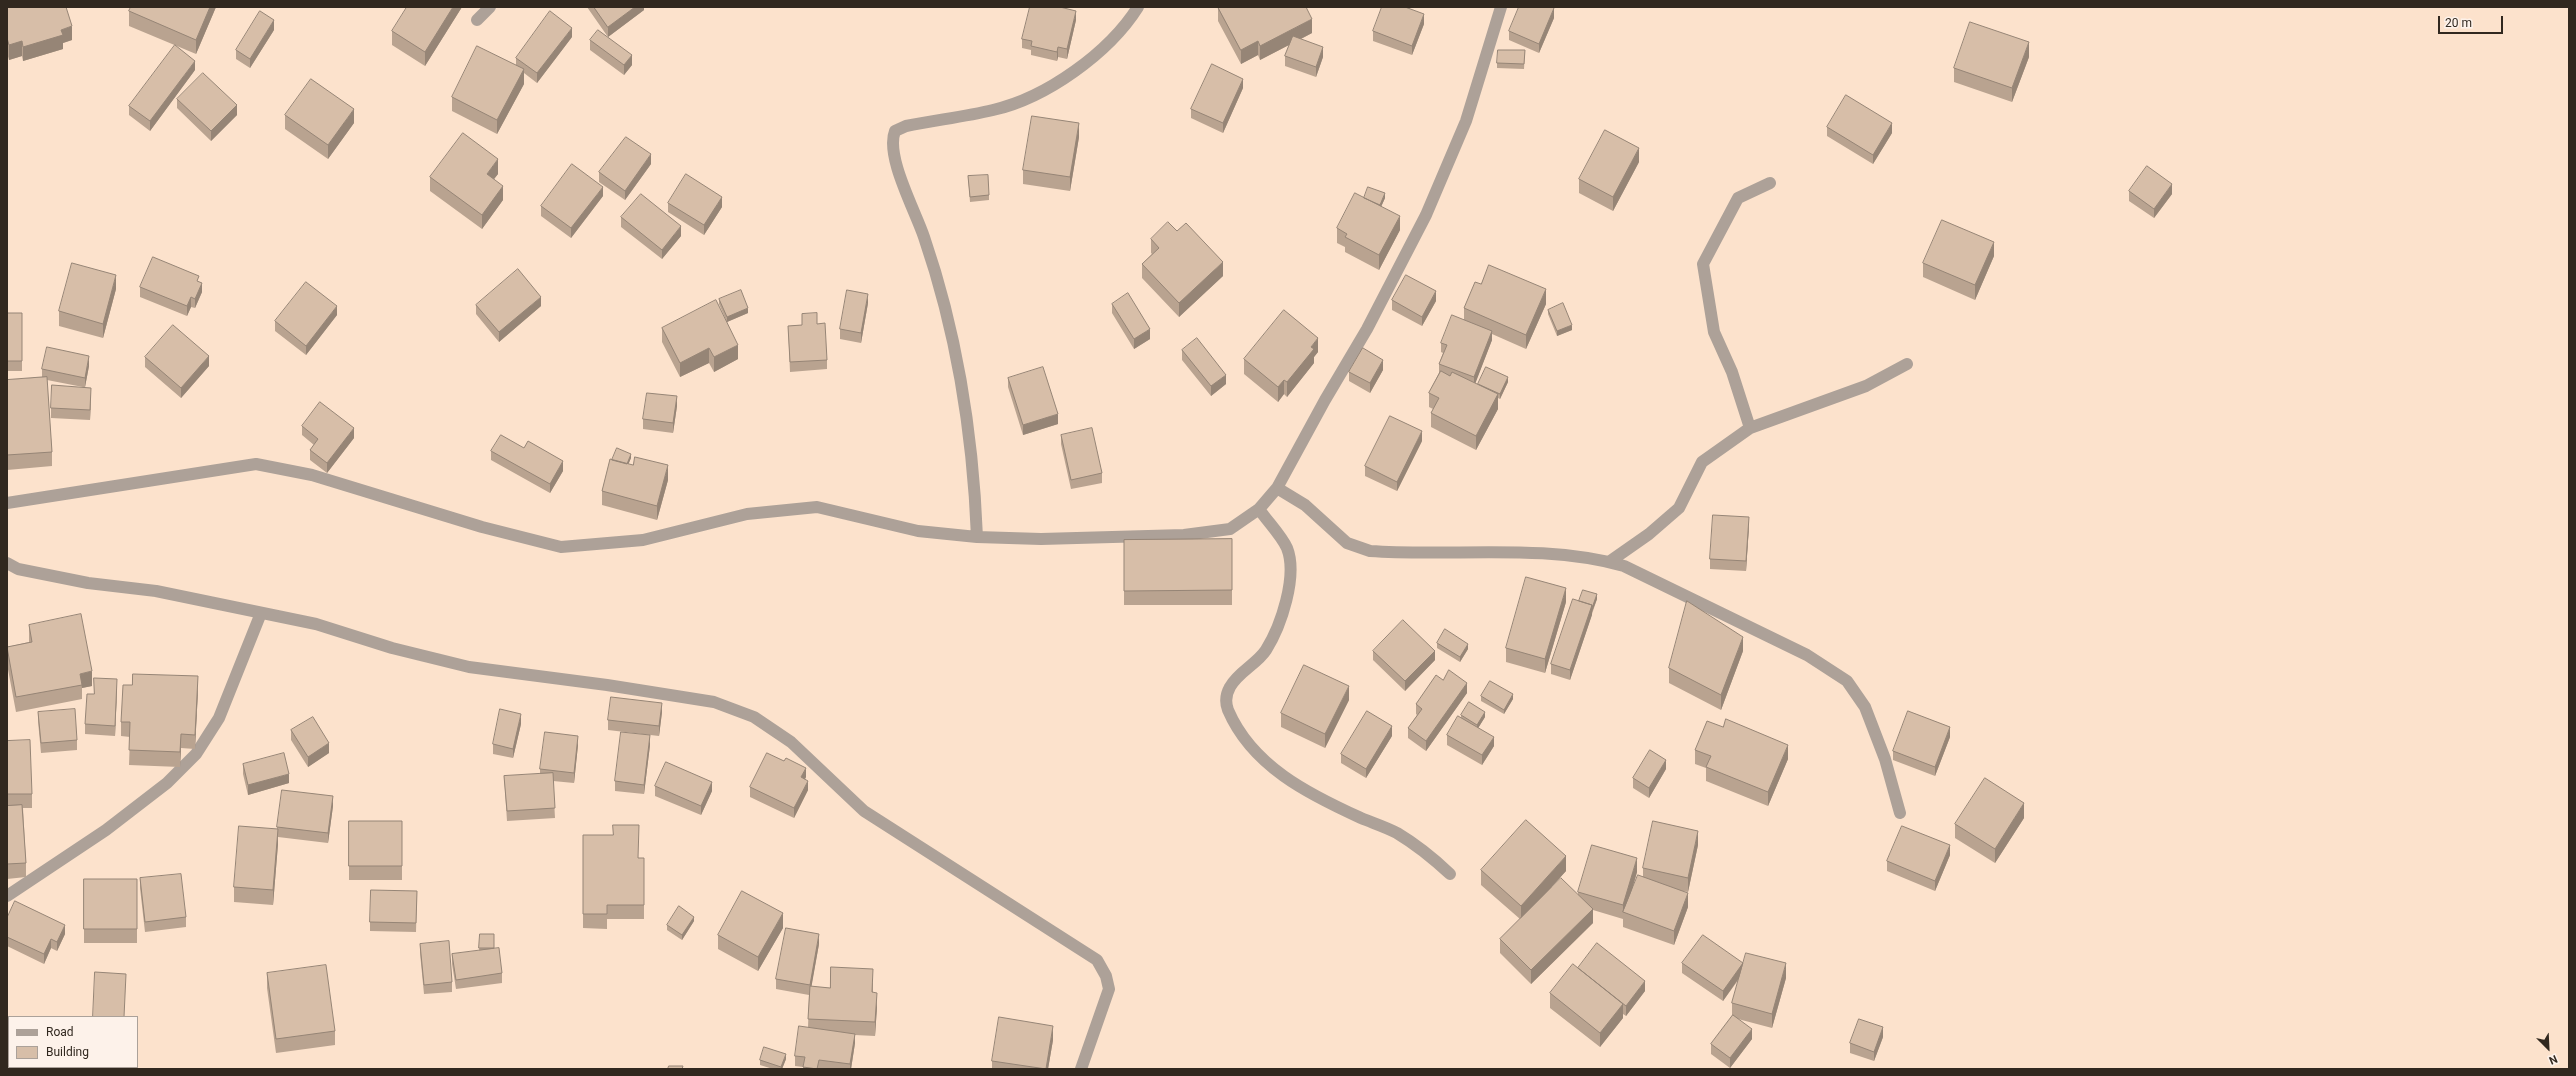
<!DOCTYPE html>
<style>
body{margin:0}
#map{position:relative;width:2576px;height:1076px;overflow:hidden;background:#fce2cc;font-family:Roboto,sans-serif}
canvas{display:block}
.frame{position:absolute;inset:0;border:8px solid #31281f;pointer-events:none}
.legend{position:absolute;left:8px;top:1016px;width:130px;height:52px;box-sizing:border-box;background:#fdf2ea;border:1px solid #aba199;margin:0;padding:5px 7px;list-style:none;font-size:12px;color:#31281f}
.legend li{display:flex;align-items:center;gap:8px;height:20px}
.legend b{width:20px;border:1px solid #aba199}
.north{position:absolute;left:2528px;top:1028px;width:40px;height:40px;-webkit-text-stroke:3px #fdf2ea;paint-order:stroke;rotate:156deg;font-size:11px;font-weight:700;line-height:16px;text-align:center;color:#31281f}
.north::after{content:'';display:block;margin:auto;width:14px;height:18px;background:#31281f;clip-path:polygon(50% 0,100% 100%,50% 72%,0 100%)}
.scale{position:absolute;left:2438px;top:16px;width:65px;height:18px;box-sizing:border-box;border:2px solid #31281f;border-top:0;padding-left:5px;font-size:12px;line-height:14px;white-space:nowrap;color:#31281f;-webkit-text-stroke:3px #fdf2ea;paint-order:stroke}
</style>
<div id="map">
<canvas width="2576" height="1076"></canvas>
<div class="frame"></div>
<ul class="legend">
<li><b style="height:5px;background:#ada198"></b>Road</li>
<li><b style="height:11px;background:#d7bea8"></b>Building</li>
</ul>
<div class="north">N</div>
<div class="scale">20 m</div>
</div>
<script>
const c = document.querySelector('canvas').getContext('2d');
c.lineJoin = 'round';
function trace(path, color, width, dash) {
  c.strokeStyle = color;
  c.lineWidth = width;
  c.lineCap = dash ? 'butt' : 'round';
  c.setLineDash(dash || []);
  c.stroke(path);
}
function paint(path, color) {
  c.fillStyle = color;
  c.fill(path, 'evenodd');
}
trace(new Path2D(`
 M477 20 490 7
 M1750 428 1732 372 1714 332 1703 264 1738 198 1770 183
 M1277 488 1305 505 1347 543 1370 551C1454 557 1542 543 1624 566L1807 655 1847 681 1865 707 1885 759 1900 813
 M7 503 256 464 312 475 482 527 561 547 643 540 747 514 817 507 918 531 977 537 1041 539 1184 535 1230 529 1259 509 1277 488 1325 400 1367 329 1426 215 1466 121 1501 7
 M1259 509C1267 521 1281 535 1287 548 1298 576 1281 626 1266 650 1257 664 1238 672 1230 687 1226 694 1225 702 1228 710 1252 766 1308 794 1361 818 1373 823 1386 827 1397 833 1417 845 1433 858 1450 874
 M977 537C973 435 957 333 924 237 915 210 885 156 895 131L906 126C935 120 964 117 993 110 1046 98 1109 53 1138 7
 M1609 562 1649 534 1679 508 1702 462 1750 428 1866 386 1907 364
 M7 563 18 569 88 583 156 591 316 624 392 648 469 667 607 685 714 702 754 717 791 742 864 811 1097 960 1106 976 1109 989 1081 1069
 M7 896 106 830 167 783 196 754 219 718 261 613
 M7 1057V1058`), '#ada198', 12);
paint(new Path2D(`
 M7 7 72 40 63 43V49L23 61 22 56 9 60 7 53Z
 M216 7 196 54 129 26V11Z
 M462 7 425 66 392 45V31Z
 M587 7H644V10L608 37Z
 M1218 7 1312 33 1301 39 1323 57 1316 77 1285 66V56L1289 45 1260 60 1258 55 1241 64 1218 21Z
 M1554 18 1539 53 1509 40V31Z
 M1076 20 1067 59 1058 57 1057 61 1031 55V50L1022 48V39Z
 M1424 24 1412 55 1373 41V31Z
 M274 30 250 68 236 59V50Z
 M572 37 537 83 524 73V84L497 134 452 111V97L516 65V58Z
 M590 40 632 65 624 75 590 50Z
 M1525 50 1524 69 1497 68V63Z
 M2029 57 2012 102 1954 82V68Z
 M195 70 150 131 129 115V106Z
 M1243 88 1223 133 1191 118V109Z
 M177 99 237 115 211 141 177 108Z
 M285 115 354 123 328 159 285 129Z
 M1827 127 1892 133 1873 164 1827 136Z
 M1079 137 1070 191 1023 184V170Z
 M1639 162 1613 211 1579 193V179Z
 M651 164 625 200 599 182V172Z
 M498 174 494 179 503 200 482 229 430 191V177Z
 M968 176 989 195V200L970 202Z
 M2129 191 2172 194 2154 218 2129 201Z
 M603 196 571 238 541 216V206Z
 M1364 198H1385L1381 207 1400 230 1379 270 1345 252V247L1337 243V228Z
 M668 203 722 207 704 235 668 212Z
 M621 217 681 236 662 259 621 227Z
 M1177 231 1223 276 1179 317 1142 278V264L1152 254 1151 253V239Z
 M1994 256 1975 300 1923 277V263Z
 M199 282 202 292 195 308 191 307 187 316 140 297V287Z
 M1481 284 1546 304 1526 349 1492 334V340L1475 383 1478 385 1508 382 1500 399 1498 398V409L1476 450 1431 427V413L1433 409 1429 407V393L1439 373V364L1443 353 1441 352V343L1464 319V308Z
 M116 289 103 338 59 326V311Z
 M719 299 748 313 727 322 738 359 714 372 709 363 680 377 662 342V328L726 320 719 304Z
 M1392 300 1436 301 1422 326 1392 310Z
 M868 303 861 343 840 339V329Z
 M1112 304 1150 339 1134 349 1112 313Z
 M476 305 541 306 499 342 476 314Z
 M1548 310 1572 330 1557 336 1548 314Z
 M7 313H22V371H7Z
 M802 314 817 324 827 360V369L790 372 788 326 802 325Z
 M337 315 306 355 275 331V321Z
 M1182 350 1226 384 1211 396 1182 360Z
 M1318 352 1314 357V363L1287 397 1284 394 1278 402 1244 374V359Z
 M145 357 209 366 181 398 145 367Z
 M89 366 85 387 91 397 90 420 51 418V408L83 387 47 380 52 452V466L7 470V380L42 377V369Z
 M1383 370 1370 393 1349 381V372Z
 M1008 378 1058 424 1023 435 1008 387Z
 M677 406 673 433 643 429V419Z
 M302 426 354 438 327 473 310 460V450L314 445 302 435Z
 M1061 435 1102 473V483L1071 489 1061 444Z
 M1422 441 1397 491 1365 476V466Z
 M491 451 563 471 550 493 491 460Z
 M631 458 628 464 668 480 657 520 602 505V491L612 460Z
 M1749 526 1746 571 1710 569V559Z
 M1232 539V605H1124V540Z
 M1597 599 1570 680 1551 674V664L1579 601Z
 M1566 602 1545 673 1506 662V648Z
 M29 625 92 686 82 688V699L16 712 7 664V647L29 642Z
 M1437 643 1468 649 1460 662 1437 648Z
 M1373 651 1435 660 1405 691 1373 660Z
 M1743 651 1721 710 1669 683V668Z
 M1443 680 1467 693 1426 751 1408 738V728L1417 715 1416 714V704Z
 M117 689 115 736 85 734V724L94 694Z
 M198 690 195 749 181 748 180 767 129 765 130 737 121 736V722Z
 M1481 696 1513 699 1504 714 1481 701Z
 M1349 700 1325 748 1281 727V713Z
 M38 712 77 740V750L41 753 38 721Z
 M662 712 659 736 608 730V720Z
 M1461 715 1485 717 1478 728 1494 746 1482 765 1447 745V735L1461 718Z
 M521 724 513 758 493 754V744Z
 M291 730 329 753 308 767 291 740Z
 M1392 736 1366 778 1341 763V754Z
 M1950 737 1935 776 1893 760V751Z
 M7 741 32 794V808H23L26 863V877L7 879Z
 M578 745 574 783 553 781 555 818 507 821 504 776 540 774V769Z
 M650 745 644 794 615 791V781Z
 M1695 750 1788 759 1768 806 1706 781V768L1695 764Z
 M243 764 289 783 248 795 243 774Z
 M1666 769 1649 798 1633 788V778Z
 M806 777 805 779 808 790 794 818 750 797V787Z
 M655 786 712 791 701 815 655 796Z
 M333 806 328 843 278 837V844L273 905 234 902V887L277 829V827Z
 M2024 818 1995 863 1955 838V824Z
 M349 821H402V880H349Z
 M583 835 639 858H644V919H607V929L583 928Z
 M1698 845 1688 892 1681 891 1688 907 1674 945 1623 927V918V919L1593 910V923L1531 984 1500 953V939L1520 919 1481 885V870L1566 871 1551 887 1578 895V892L1637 872 1631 894 1643 876V868Z
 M1950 855 1935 891 1887 871V861Z
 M140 878 186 917V927L145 932 140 888Z
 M84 879H137V943H84Z
 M417 891 416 932 370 931V922Z
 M7 918 65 934 57 951 51 948 44 964 7 946Z
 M694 921 682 940 667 930V925Z
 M783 928 758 971 718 949V935Z
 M480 934 494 948 502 973V983L456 989 452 964V954L479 951Z
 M420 944 452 982V992L424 994 420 953Z
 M819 944 811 987 830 988 873 983V992L877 1007 875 1036 855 1035V1043L851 1069H803V1067L795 1066V1056L808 1028 809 995 776 989V979Z
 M1682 963H1743L1786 978 1772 1028 1738 1019 1752 1039 1730 1068 1711 1054V1044L1732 1016V1003L1739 979 1723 1001 1682 973Z
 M1578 968 1645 991 1626 1016 1623 1014V1018L1600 1047 1550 1008V993Z
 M267 973 335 1031V1045L276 1053 267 988Z
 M1883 1037 1874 1061 1850 1053V1043Z
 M1053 1040 1048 1069H992V1061Z
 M786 1059 782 1069H773L760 1065V1060Z
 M67 1067H103L104 1069H68Z`), '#b9a390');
paint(new Path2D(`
 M210 7H216L196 54V40Z
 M453 7H462L425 66V52Z
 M635 7H644V10L608 37V27Z
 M1554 8V18L1539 53V44Z
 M1076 11V20L1067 59V49Z
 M1424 14V24L1412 55V46Z
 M1312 19V33L1260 60V46Z
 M274 20V30L250 68V59Z
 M72 26V40L63 43V49L23 61V47L61 30Z
 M572 28V37L537 83V73Z
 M22 41V56L9 60V45Z
 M1258 41V55L1241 64V50Z
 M2029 42V57L2012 102V88Z
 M1058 47V57L1057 61V52Z
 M1323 47V57L1316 77V67Z
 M632 55V65L624 75V65Z
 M195 61V70L150 131V121Z
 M524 69V84L497 134V120Z
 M1243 79V88L1223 133V123Z
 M237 105V115L211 141V131Z
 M354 109V123L328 159V145Z
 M1079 123V137L1070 191V177Z
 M1892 123V133L1873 164V155Z
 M1639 148V162L1613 211V197Z
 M651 154V164L625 200V191Z
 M498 159V174L487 188V174Z
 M2172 184V194L2154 218V209Z
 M503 186V200L482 229V215Z
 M603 187V196L571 238V228Z
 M1385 193V198L1380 209V205Z
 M722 197V207L704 235V225Z
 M1400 216V230L1379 270V255Z
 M681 226V236L662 259V250Z
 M1994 242V256L1975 300V285Z
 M1223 262V276L1179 317V303Z
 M116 275V289L103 338V324Z
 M202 283V292L195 308V299Z
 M1546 289V304L1526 349V335Z
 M1436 291V301L1422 326V317Z
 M868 294V303L861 343V333Z
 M191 297V307L187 316V306Z
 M541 297V306L499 342V332Z
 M337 306V315L306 355V346Z
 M748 308V313L727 322V317Z
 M1572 325V330L1557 336V331Z
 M1150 329V339L1134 349V339Z
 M1492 331V340L1474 387V377Z
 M1318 338V352L1314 357V363L1287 397V382L1311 347Z
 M738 345V359L714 372V357Z
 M709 348V363L680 377V363Z
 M89 356V366L85 387V378Z
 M209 356V366L181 398V388Z
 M1383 360V370L1370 393V383Z
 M1226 375V384L1211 396V386Z
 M1508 377V382L1500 399V394Z
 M1284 380V394L1278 402V387Z
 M91 388V397L90 420V410Z
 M1498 394V409L1476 450V436Z
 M677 396V406L673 433V423Z
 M1058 414V424L1023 435V425Z
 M354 428V438L327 473V463Z
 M1422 431V441L1397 491V482Z
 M631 454V458L624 475V470Z
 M563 461V471L550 493V484Z
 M668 465V480L657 520V506Z
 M1749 517V526L1746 571V561Z
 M1566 588V602L1545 673V659Z
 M1597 594V599L1592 612V608Z
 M1592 605V615L1570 680V670Z
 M1743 637V651L1721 710V695Z
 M1468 644V649L1460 662V657Z
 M1435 651V660L1405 691V681Z
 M92 671V686L82 688 80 674Z
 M198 676V690L195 749V735Z
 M117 679V689L115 736V726Z
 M1467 683V693L1426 751V741Z
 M1349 686V700L1325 748V734Z
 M1513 694V699L1504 714V710Z
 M662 703V712L659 736V726Z
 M1485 712V717L1477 730V725Z
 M521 714V724L513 758V749Z
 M1392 726V736L1366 778V769Z
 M1950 727V737L1935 776V767Z
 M181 734V748L180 767V752Z
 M650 735V745L644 794V785Z
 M578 736V745L574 783V773Z
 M1494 737V746L1482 765V755Z
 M329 743V753L308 767V757Z
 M1788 745V759L1768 806V792Z
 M1666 760V769L1649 798V788Z
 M806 768V777L801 787V777Z
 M289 774V783L248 795V785Z
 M808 781V790L794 818V808Z
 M712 782V791L701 815V806Z
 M333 796V806L328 843V833Z
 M2024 803V818L1995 863V849Z
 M278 829V844L273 905V890Z
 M1698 831V845L1688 892V878Z
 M1950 845V855L1935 891V881Z
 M1566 856V871L1521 921V906Z
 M1637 858V872L1625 913 1623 912V919V905Z
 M1688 893V907L1674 945V931Z
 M1593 909V923L1531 984V970Z
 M783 913V928L758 971V957Z
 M694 917V921L682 940V935Z
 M65 925V934L57 951V942Z
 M819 934V944L810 995V985Z
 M51 939V948L44 964V954Z
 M1743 963V972L1723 1001V991Z
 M1786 963V978L1772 1028V1014Z
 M1645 981V991L1626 1016V1006Z
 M877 993V1007L875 1036V1022Z
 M1623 1004V1018L1600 1047V1033Z
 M1053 1026V1040L1048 1069H1046Z
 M1883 1027V1037L1874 1061V1052Z
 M1752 1029V1039L1730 1068V1058Z
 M855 1034V1043L851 1069H850V1064Z
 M786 1054V1059L782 1069H781V1067Z`), '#968576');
const building = new Path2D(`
 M7 7H66L72 26 61 30 63 35 23 47 22 41 9 45 7 38Z
 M131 7H210L196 40 129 11Z
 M407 7H453L425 52 392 31Z
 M594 7H635L608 27Z
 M1030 7H1060L1076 11 1067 49 1058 47 1057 52 1031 46 1032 41 1022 39Z
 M1218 7H1306L1312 19 1260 46 1258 41 1241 50Z
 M1382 7H1405L1424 14 1412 46 1373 31Z
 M1519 7H1552L1554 8 1539 44 1509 31Z
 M260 11 274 20 250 59 236 50Z
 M550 11 572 28 537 73 516 58Z
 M1970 22 2029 42 2012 88 1954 68Z
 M598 30 632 55 624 65 590 40Z
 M1293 36 1323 47 1316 67 1285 56Z
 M175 45 195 61 150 121 129 106Z
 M477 46 524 69 497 120 452 97Z
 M1498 50H1525L1524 64 1497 63Z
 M1212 64 1243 79 1223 123 1191 109Z
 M203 73 237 105 211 131 177 99Z
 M311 79 354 109 328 145 285 115Z
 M1846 95 1892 123 1873 155 1827 127Z
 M1032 116 1079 123 1070 177 1023 170Z
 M1605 130 1639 148 1613 197 1579 179Z
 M463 133 498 159 487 174 503 186 482 215 430 177Z
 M626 137 651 154 625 191 599 172Z
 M572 164 603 187 571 228 541 206Z
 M2147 166 2172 184 2154 209 2129 191Z
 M686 174 722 197 704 225 668 203Z
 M988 175 989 195 970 197 968 176Z
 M1368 187 1385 193 1380 205 1364 198Z
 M1355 193 1400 216 1379 255 1345 237 1347 234 1337 228Z
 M641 194 681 226 662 250 621 217Z
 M1942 220 1994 242 1975 285 1923 263Z
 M1168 222 1177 231 1186 223 1223 262 1179 303 1142 264 1159 248 1151 239Z
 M153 257 199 276 197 281 202 283 195 299 191 297 187 306 140 287Z
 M72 263 116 275 103 324 59 311Z
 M1489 265 1546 289 1526 335 1464 308 1475 282 1481 284Z
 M518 269 541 297 499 332 476 305Z
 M1406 275 1436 291 1422 317 1392 300Z
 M306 282 337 306 306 346 275 321Z
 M741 290 748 308 727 317 719 299Z
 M847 290 868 294 861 333 840 329Z
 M1128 293 1150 329 1134 339 1112 304Z
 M716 300 738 345 714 357 709 348 680 363 662 328Z
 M1563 303 1572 325 1557 331 1548 310Z
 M1284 310 1318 338 1311 347 1314 349 1287 382 1284 380 1278 387 1244 359Z
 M7 313H22V361H7Z
 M817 313V324L825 323 827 360 790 362 788 326 802 325V314Z
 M1452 315 1492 331 1474 377 1439 364 1447 345 1441 343Z
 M173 325 209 356 181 388 145 357Z
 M1197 338 1226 375 1211 386 1182 350Z
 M47 347 89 356 85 378 42 369Z
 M1363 348 1383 360 1370 383 1349 372Z
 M1043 367 1058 414 1023 425 1008 378Z
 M1486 367 1508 377 1500 394 1478 384Z
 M1441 371 1450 376 1452 372 1498 394 1476 436 1431 413 1439 398 1429 393Z
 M47 377 52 452 7 455V380Z
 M52 385 91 388 90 410 51 408Z
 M647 393 677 396 673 423 643 419Z
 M320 402 354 428 327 463 310 450 318 439 302 426Z
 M1390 416 1422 431 1397 482 1365 466Z
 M1092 428 1102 473 1071 480 1061 435Z
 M501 435 524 448 528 441 563 461 550 484 491 451Z
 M617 448 631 454 627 464 612 460Z
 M635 457 668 465 657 506 602 491 610 459 633 465Z
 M1713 515 1749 517 1746 561 1710 559Z
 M1232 539V590L1124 591V540Z
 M1526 577 1566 588 1545 659 1506 648Z
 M1583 590 1597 594 1592 608V605L1579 601Z
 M1573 599 1592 605 1570 670 1551 664Z
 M1687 601 1743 637 1721 695 1669 668Z
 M81 614 92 671 80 674 82 685 16 697 7 647 32 642 29 625Z
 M1403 620 1435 651 1405 681 1373 651Z
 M1445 629 1468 644 1460 657 1437 643Z
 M1304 665 1349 686 1325 734 1281 713Z
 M1449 670 1467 683 1426 741 1408 728 1422 709 1416 704 1436 675 1443 680Z
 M133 674 198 676 195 735 181 734 180 752 129 750 130 722H121L123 685H132Z
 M94 678 117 679 115 726 85 724 87 694H94Z
 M1490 681 1513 694 1504 710 1481 696Z
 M611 697 662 703 659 726 608 720Z
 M1469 702 1485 712 1477 725 1461 715Z
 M75 709 77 740 41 743 38 712Z
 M500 709 521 714 513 749 493 744Z
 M1367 711 1392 726 1366 769 1341 754Z
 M1908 711 1950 727 1935 767 1893 751Z
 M1458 716 1494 737 1482 755 1447 735Z
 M313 717 329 743 308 757 291 730Z
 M1726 719 1788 745 1768 792 1706 767 1711 756 1695 750 1707 721 1723 727Z
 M545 732 578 736 574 773 540 769Z
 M621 732 650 735 644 785 615 781Z
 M30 740 32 794H7V741Z
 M1650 750 1666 760 1649 788 1633 778Z
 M284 753 289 774 248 785 243 764Z
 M767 753 784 761 786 758 806 768 801 777 808 781 794 808 750 787Z
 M666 762 712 782 701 806 655 786Z
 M553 773 555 808 507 811 504 776Z
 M1985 778 2024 803 1995 849 1955 824Z
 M282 790 333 796 328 833 277 827Z
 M22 805 26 863 7 864V806Z
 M1526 820 1566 856 1521 906 1481 870Z
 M349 821H402V866H349Z
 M1653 821 1698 831 1688 878 1643 868Z
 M613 825H639L638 858H644V905H607V914H583V835H613Z
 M239 826 278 829 273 890 234 887Z
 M1902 826 1950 845 1935 881 1887 861Z
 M1592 845 1637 858 1623 905 1578 892Z
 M181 874 186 917 145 922 140 878Z
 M1638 875 1688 893 1674 931 1623 912Z
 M1561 878 1593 909 1531 970 1500 939Z
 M84 879H137V929H84Z
 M371 890 417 891 416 923 370 922Z
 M742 891 783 913 758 957 718 935Z
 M15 901 65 925 57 942 51 939 44 954 7 937V918Z
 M679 906 694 917 682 935 667 925Z
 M786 928 819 934 810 985 776 979Z
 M480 934H494V948H479Z
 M1703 935 1743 963 1723 991 1682 963Z
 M449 941 452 982 424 985 420 944Z
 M1597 943 1645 981 1626 1006 1578 968Z
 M499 948 502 973 456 980 452 954Z
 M1746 953 1786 963 1772 1014 1732 1003Z
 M1573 964 1623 1004 1600 1033 1550 993Z
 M326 965 335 1031 276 1039 267 973Z
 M831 967 873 969 872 992 877 993 875 1022 808 1019 810 986 830 988Z
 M95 972 126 974 124 1017H93Z
 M1733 1015 1752 1029 1730 1058 1711 1044Z
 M999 1017 1053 1026 1046 1069 992 1061Z
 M1859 1019 1883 1027 1874 1052 1850 1043Z
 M799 1026 855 1034 850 1064 819 1060 817 1069 803 1067 805 1057 795 1056Z
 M764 1047 786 1054 781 1067 760 1060Z
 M669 1066H683L682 1069H668Z
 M70 1067H103L104 1069H71Z`);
paint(building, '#d7bea8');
trace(building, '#968576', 1);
</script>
